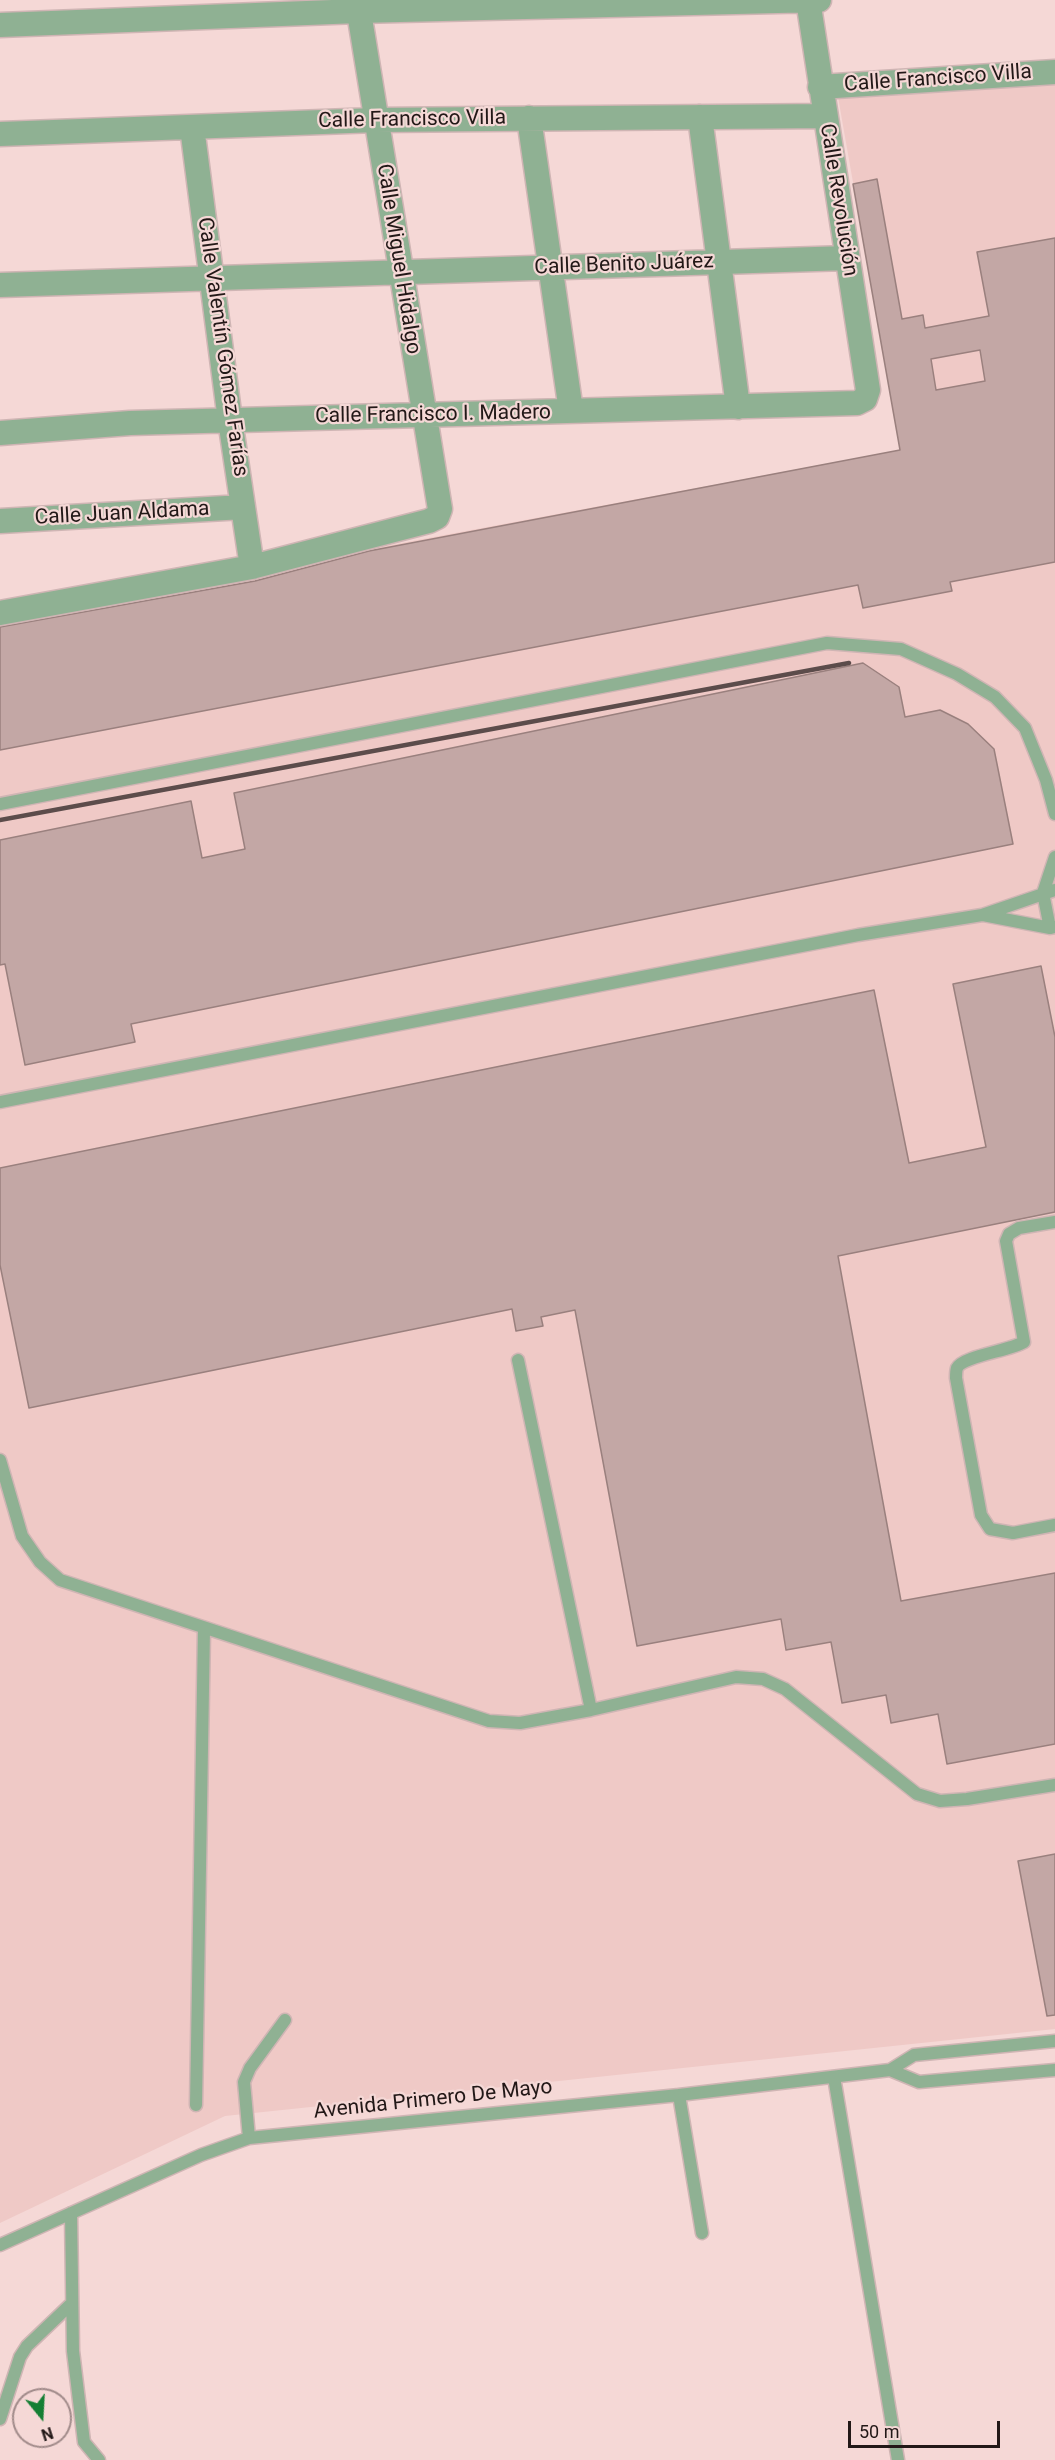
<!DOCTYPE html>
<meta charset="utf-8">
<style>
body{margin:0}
#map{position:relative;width:1055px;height:2460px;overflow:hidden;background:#f5d8d6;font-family:Roboto,sans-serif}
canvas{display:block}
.north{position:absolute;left:12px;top:2388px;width:60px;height:60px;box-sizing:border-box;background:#f5d8d6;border:2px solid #a18b8a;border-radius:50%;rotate:162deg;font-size:16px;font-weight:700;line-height:24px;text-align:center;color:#221817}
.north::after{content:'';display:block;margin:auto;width:21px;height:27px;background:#157f34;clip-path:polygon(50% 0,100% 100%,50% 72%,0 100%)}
.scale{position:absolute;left:848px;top:2421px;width:152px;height:27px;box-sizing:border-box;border:3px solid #221817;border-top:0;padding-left:8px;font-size:18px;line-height:21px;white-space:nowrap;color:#221817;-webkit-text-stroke:4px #f5d8d6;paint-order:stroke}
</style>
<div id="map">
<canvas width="1055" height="2460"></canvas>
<div class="north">N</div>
<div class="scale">50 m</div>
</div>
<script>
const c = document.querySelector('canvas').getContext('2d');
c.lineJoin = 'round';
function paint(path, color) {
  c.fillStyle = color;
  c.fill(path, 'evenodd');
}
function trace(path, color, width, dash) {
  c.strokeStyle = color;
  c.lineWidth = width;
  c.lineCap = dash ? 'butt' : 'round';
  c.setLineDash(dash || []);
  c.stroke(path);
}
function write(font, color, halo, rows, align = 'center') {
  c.font = font + ' Roboto,sans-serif';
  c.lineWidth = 4.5;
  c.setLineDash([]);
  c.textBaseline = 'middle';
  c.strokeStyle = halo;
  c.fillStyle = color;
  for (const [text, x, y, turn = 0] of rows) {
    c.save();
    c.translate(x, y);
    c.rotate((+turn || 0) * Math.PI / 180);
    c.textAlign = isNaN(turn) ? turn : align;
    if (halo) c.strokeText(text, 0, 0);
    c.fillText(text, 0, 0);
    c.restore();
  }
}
paint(new Path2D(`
 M1055 82V2029L225 2116 0 2223V618L900 450 838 97Z`), '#efc9c6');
const building = new Path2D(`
 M877 179 902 319 923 315 925 328 989 316 977 252 1055 238V562L950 582 952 591 863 608 858 585 0 750V627L255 581 369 551 900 450 853 184ZM980 350 985 381 936 390 931 359Z
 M863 663 899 687 905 717 940 710 968 724 994 749 1013 844 131 1024 135 1042 25 1065 5 964 0 965V840L191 801 202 858 245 849 234 793Z
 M1041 966 1055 1037V1212L838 1256 901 1601 1055 1573V1744L947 1764 938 1714 891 1723 886 1695 842 1703 831 1642 786 1650 781 1619 637 1646 575 1310 541 1317 543 1326 516 1331 512 1309 29 1408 0 1265V1168L874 990 909 1163 986 1147 953 984Z
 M1055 1854V2015L1047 2016 1018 1861Z`);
paint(building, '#c3a7a5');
trace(building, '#9a807e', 1.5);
const service = new Path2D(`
 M0 804 827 643 901 649 957 674 995 697 1025 728 1046 780 1055 814
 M983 915 1050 928 1055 927
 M1050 928 1043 893 1055 857
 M0 1102 858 935 982 915 1055 890
 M1055 1222 1019 1228 1009 1234 1006 1241 1024 1342C1009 1351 963 1356 957 1368 956 1371 956 1375 956 1378L981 1515 990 1529 1013 1533 1055 1525
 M518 1360 591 1710
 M0 1460 22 1536 40 1562 60 1580 489 1721 520 1723 591 1710 736 1677 763 1679 785 1689 917 1794 940 1801 967 1799 1055 1785
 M890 2070 919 2082 1055 2070
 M834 2077 898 2460
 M679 2095 702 2233
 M196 2105 204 1629
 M249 2138 244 2082 250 2068 285 2020
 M71 2213 73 2351 84 2442 99 2460
 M0 2245 201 2155 249 2138 679 2095 890 2070 914 2055 1055 2041
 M0 2419 20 2357 27 2346 72 2303`);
const minor = new Path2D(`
 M0 25 358 11 819 0
 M820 87 1055 72
 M700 117 738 407
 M529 118 571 411
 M192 127 230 420 252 567
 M0 134 376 120 825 116
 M0 285 847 258
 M0 433 130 423 857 403 865 399 868 390 808 0
 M0 521 243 507
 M0 613 252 567 429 521 437 517 440 509 357 0`);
trace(service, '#cfb5b4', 15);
trace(minor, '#cfb5b4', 27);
trace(service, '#8fb193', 12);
trace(minor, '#8fb193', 24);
trace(new Path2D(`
 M0 820 849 663`), '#5c4c4b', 4.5);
write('21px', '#221817', '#f5d8d6', [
 ["Calle Francisco Villa",938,79,-4],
 ["Calle Francisco Villa",412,120,-1],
 ["Calle Revolución",838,200,81],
 ["Calle Miguel Hidalgo",398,259,81],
 ["Calle Benito Juárez",624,265,-2],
 ["Calle Valentín Gómez Farías",222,347,82],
 ["Calle Francisco I. Madero",433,415,-1],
 ["Calle Juan Aldama",122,514,-3],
 ["Avenida Primero De Mayo",433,2100,-6]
]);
</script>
